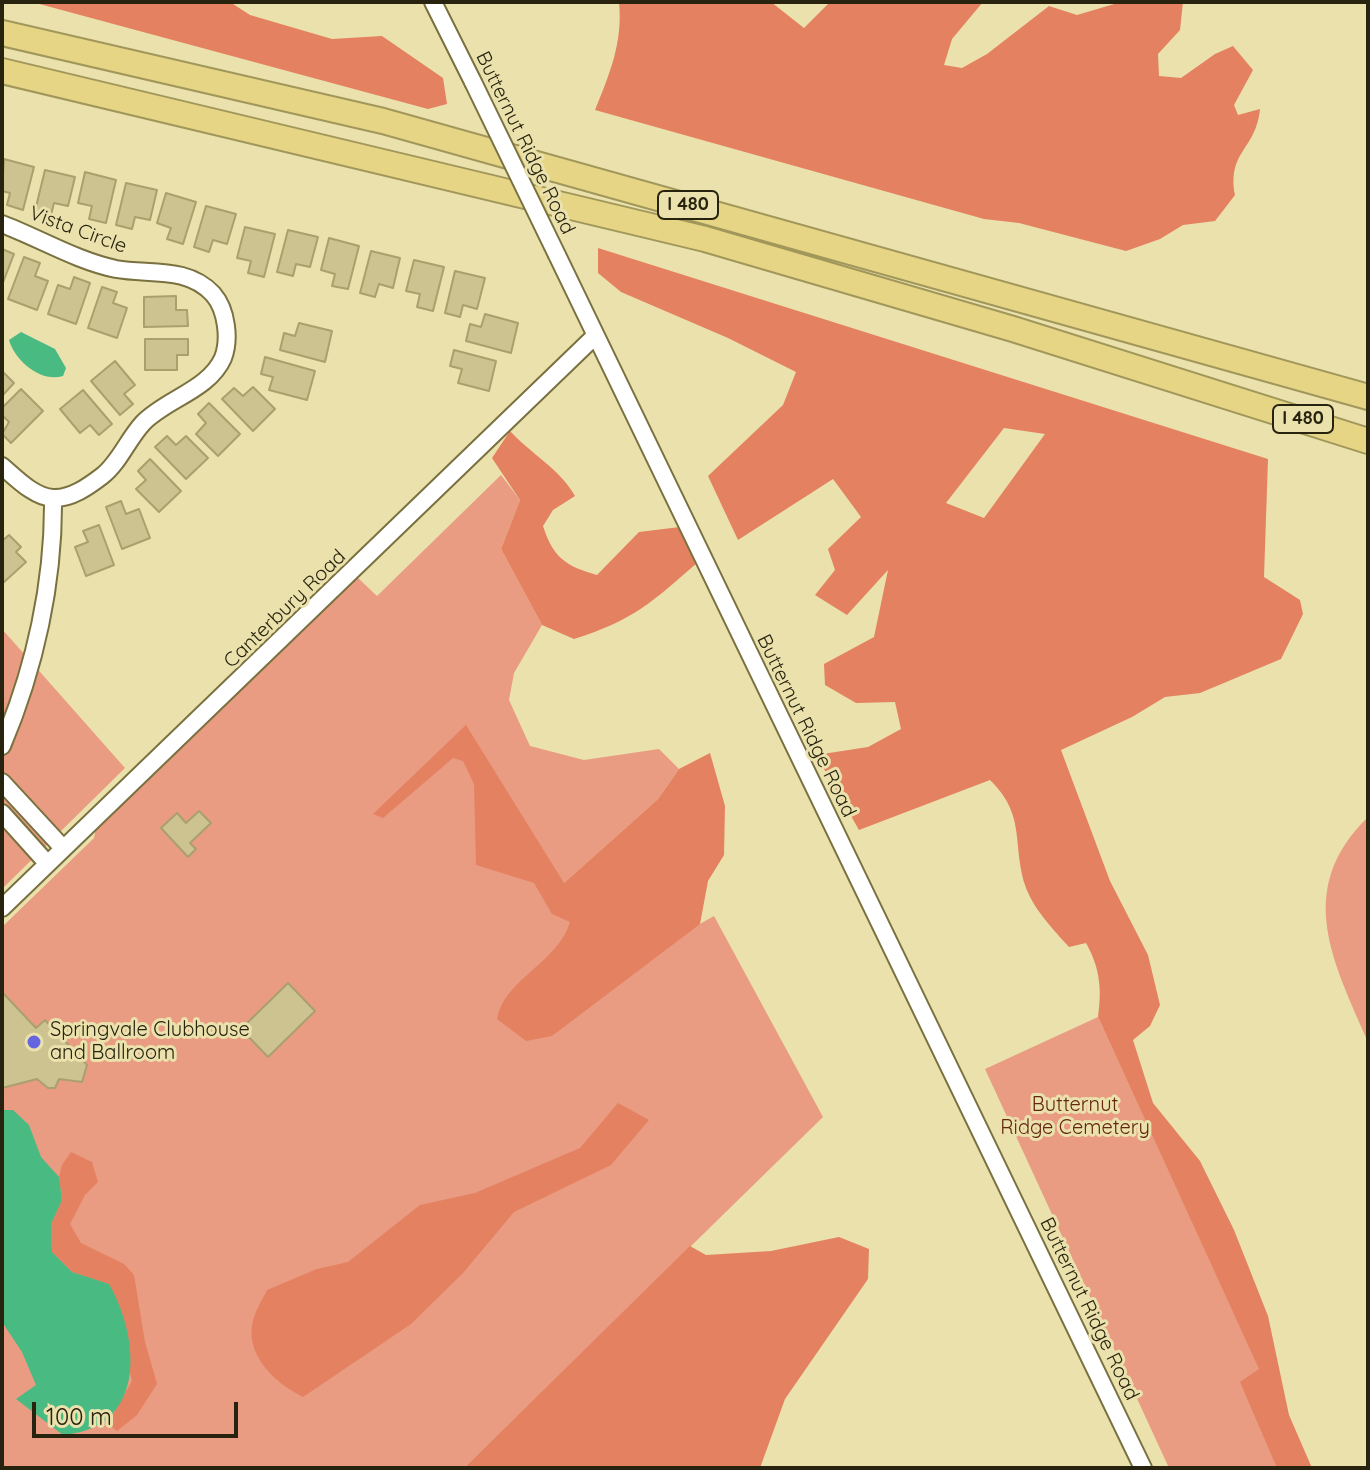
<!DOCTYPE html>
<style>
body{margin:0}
#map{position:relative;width:1370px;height:1470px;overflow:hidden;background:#eae1ac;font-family:Quicksand,sans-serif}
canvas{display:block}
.frame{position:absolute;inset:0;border:4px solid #27230f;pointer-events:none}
.scale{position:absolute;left:32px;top:1402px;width:206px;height:36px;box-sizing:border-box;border:4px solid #27230f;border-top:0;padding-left:10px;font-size:24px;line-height:28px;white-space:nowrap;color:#27230f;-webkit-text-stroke:6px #eae1ac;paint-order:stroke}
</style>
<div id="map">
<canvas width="1370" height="1470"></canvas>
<div class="frame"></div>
<div class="scale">100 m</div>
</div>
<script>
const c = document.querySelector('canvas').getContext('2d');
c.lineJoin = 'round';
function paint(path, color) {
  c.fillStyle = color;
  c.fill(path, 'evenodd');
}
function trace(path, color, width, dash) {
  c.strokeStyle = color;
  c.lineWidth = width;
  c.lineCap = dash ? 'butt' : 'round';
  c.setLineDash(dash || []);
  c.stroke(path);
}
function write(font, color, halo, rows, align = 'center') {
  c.font = font + ' Quicksand,sans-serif';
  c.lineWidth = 6;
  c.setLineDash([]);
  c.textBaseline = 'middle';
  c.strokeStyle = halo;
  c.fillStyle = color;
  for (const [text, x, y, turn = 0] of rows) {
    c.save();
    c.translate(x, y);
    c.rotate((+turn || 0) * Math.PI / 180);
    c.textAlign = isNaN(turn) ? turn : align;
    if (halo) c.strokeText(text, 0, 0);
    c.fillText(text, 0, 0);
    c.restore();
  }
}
paint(new Path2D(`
 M501 475 520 500 501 549 542 625 514 673 509 700 530 746 584 760 659 749 679 769 658 799 564 883 618 970 714 916 823 1117 464 1468H2V927L94 838 96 828 357 577 377 596Z
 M2 629 125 768 2 889Z
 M1368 817V1042C1334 963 1293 890 1368 817Z
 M1098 1017 1305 1468H1169L985 1069Z`), '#e99c82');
paint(new Path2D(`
 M32 2H230L250 15 332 39 382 36 443 78 447 104 428 109Z
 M619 2H771L804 28 830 2H983L952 39 944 65 962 68 987 54 1049 6 1077 15 1121 2H1183L1180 30 1158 54 1159 76 1181 78 1215 54 1233 46 1253 70 1234 105 1238 115 1260 109C1256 150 1227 151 1235 195L1215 221 1183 225 1160 239 1126 251 1019 223 984 219 595 110C610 73 623 42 619 2Z
 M598 248 1268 459 1264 577 1300 600 1303 614 1281 659 1200 693 1165 697 1132 717 1061 750 1110 881 1148 955 1160 1005 1150 1026 1133 1040 1153 1103 1200 1161 1234 1230 1268 1316 1289 1415 1312 1468H1277L1240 1382 1259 1369 1098 1017C1102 989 1100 968 1086 943L1069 947C1053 929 1033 909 1025 885 1012 842 1026 815 990 780L859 830 816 755 868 747 901 729 895 702 856 703 825 685 824 664 874 637 888 570 847 615 815 595 835 570 828 549 861 517 833 479 738 540 708 476 783 405 796 372 728 338 621 292 598 273ZM1004 428 1045 434 984 518 946 503Z
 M510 431C530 453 561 470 575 496L553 510 543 526C553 557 565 566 597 575L639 532 680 527 698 562C651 603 634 620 574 639L542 625 501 549 520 500 492 458Z
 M466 725 564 883 658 799 679 769 710 753 725 806 724 855 708 881 700 924 552 1036 526 1041 497 1019C504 979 558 963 570 922L552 914 534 883 476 865 474 784 463 761 453 758 383 818 373 814Z
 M618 1103 649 1120 611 1165 514 1212 463 1273 411 1324 303 1397C277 1384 247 1358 252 1325 254 1313 262 1300 267 1290L317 1269 348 1262 420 1205 475 1193 580 1148Z
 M71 1152 92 1162 98 1182 85 1195 70 1224 81 1243 124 1264 134 1275 145 1342 157 1384 137 1415 117 1431 105 1421 111 1418 132 1381 109 1284 72 1272 52 1252 51 1224 62 1200 59 1177 62 1165Z
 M839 1237 869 1249 868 1279 785 1399 760 1468H464L690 1246 706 1255 771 1251Z`), '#e48161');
paint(new Path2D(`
 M21 332 55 349 66 368 63 376C41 383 15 361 9 340Z
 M2 1110H13L29 1125 41 1157 59 1177 62 1200 51 1224 52 1252 72 1272 109 1284C141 1340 146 1428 63 1435L16 1399 36 1385 22 1352 2 1322Z`), '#4aba83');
const building = new Path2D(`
 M4 159 34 167 23 210 7 205 10 193 2 191Z
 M45 170 75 177 68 206 54 203 51 215 35 211Z
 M85 172 116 180 106 223 89 219 92 206 78 203Z
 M126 183 157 190 150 220 135 217 132 229 116 225Z
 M166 193 196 202 183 244 167 239 171 228 157 223Z
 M206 206 236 214 227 244 213 240 209 252 194 247Z
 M245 227 275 234 264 277 248 273 251 261 237 258Z
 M288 230 318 237 310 267 296 264 293 276 277 272Z
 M329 238 359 246 348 289 332 286 335 274 321 270Z
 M2 249 14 254 2 285Z
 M371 251 400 258 393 288 379 284 375 297 360 293Z
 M24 257 40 263 35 276 48 281 37 310 8 299Z
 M414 260 444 267 433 311 417 307 420 294 406 291Z
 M455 271 485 278 477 309 463 305 460 317 445 313Z
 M74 277 90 283 76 324 48 314 58 285 70 289Z
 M102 287 117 292 113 303 127 308 117 338 88 328Z
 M176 296V310H187L188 326 144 327V297Z
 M485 314 518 323 511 353 466 341 470 324 481 327Z
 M299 323 332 331 325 362 280 350 284 333 295 336Z
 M145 339H188V355H177V370H145Z
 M454 350 496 361 489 391 458 383 462 369 450 366Z
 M265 357 315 371 307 400 269 390 273 377 261 374Z
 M115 361 135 385 124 394 133 404 120 415 91 381Z
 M2 371 14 383 2 396Z
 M253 387 275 409 253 431 222 399 234 388 243 396Z
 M21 389 43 411 11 443 2 434 9 422 2 415V408Z
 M83 390 112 424 99 435 90 425 80 433 60 409Z
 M209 403 240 434 218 456 196 434 206 423 198 414Z
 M167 436 176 445 186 436 208 458 186 479 155 447Z
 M150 459 181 491 159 512 136 489 146 480 138 471Z
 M121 501 126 514 139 509 150 538 122 549 106 507Z
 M99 525 114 565 86 576 75 547 88 542 83 531Z
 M9 535 21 547 16 552 26 562 3 583 2 541Z
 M199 811 211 823 190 843 196 849 188 857 161 828 177 813 186 823Z
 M288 983 315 1011 268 1057 241 1029Z
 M2 992 36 1028 45 1020 79 1056 87 1065 82 1082 59 1079 55 1088H48L37 1079 2 1088Z`);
paint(building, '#cdc390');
trace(building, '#a9a06e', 2);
const minor = new Path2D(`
 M433 2 473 82
 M2 224C39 238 77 261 116 269 149 275 187 266 213 294 227 310 230 340 223 358 209 390 166 399 143 423 128 439 119 463 102 476 89 486 71 499 53 498 34 497 16 478 2 466
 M557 255 1143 1468
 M2 746C35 668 54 582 53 498
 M2 782 62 847
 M2 813 46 862
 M2 908 595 336`);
const highway = new Path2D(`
 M2 33 383 121 1368 397
 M2 71 705 239 1013 329 1368 441`);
trace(minor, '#7a7140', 20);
trace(highway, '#a2975b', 28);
trace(minor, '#fff', 16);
trace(highway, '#e5d584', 24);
const minorBridge = new Path2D(`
 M473 82 557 255`);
trace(minorBridge, '#7a7140', 20, []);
trace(minorBridge, '#fff', 16);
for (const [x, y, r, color] of [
 [34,1042,8,"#6566df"]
]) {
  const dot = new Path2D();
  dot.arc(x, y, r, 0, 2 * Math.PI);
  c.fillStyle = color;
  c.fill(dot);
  trace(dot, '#eae1ac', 3);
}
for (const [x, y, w] of [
 [688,205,60],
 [1303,419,60]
]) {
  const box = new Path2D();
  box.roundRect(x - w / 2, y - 14, w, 28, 6);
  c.fillStyle = '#eae1ac';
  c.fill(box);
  trace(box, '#27230f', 2);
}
write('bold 18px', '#27230f', null, [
 ["I 480",688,205],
 ["I 480",1303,419]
]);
write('20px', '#27230f', '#eae1ac', [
 ["Butternut Ridge Road",525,143,64],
 ["Vista Circle",78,230,20],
 ["Canterbury Road",285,609,-44],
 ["Butternut Ridge Road",806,726,64],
 ["Butternut Ridge Road",1089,1309,64]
]);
write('20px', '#27230f', '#eae1ac', [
 ["Springvale Clubhouse",50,1030],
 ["and Ballroom",50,1053]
], 'left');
write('20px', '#642610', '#eae1ac', [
 ["Butternut",1075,1105],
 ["Ridge Cemetery",1075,1128]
]);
</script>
